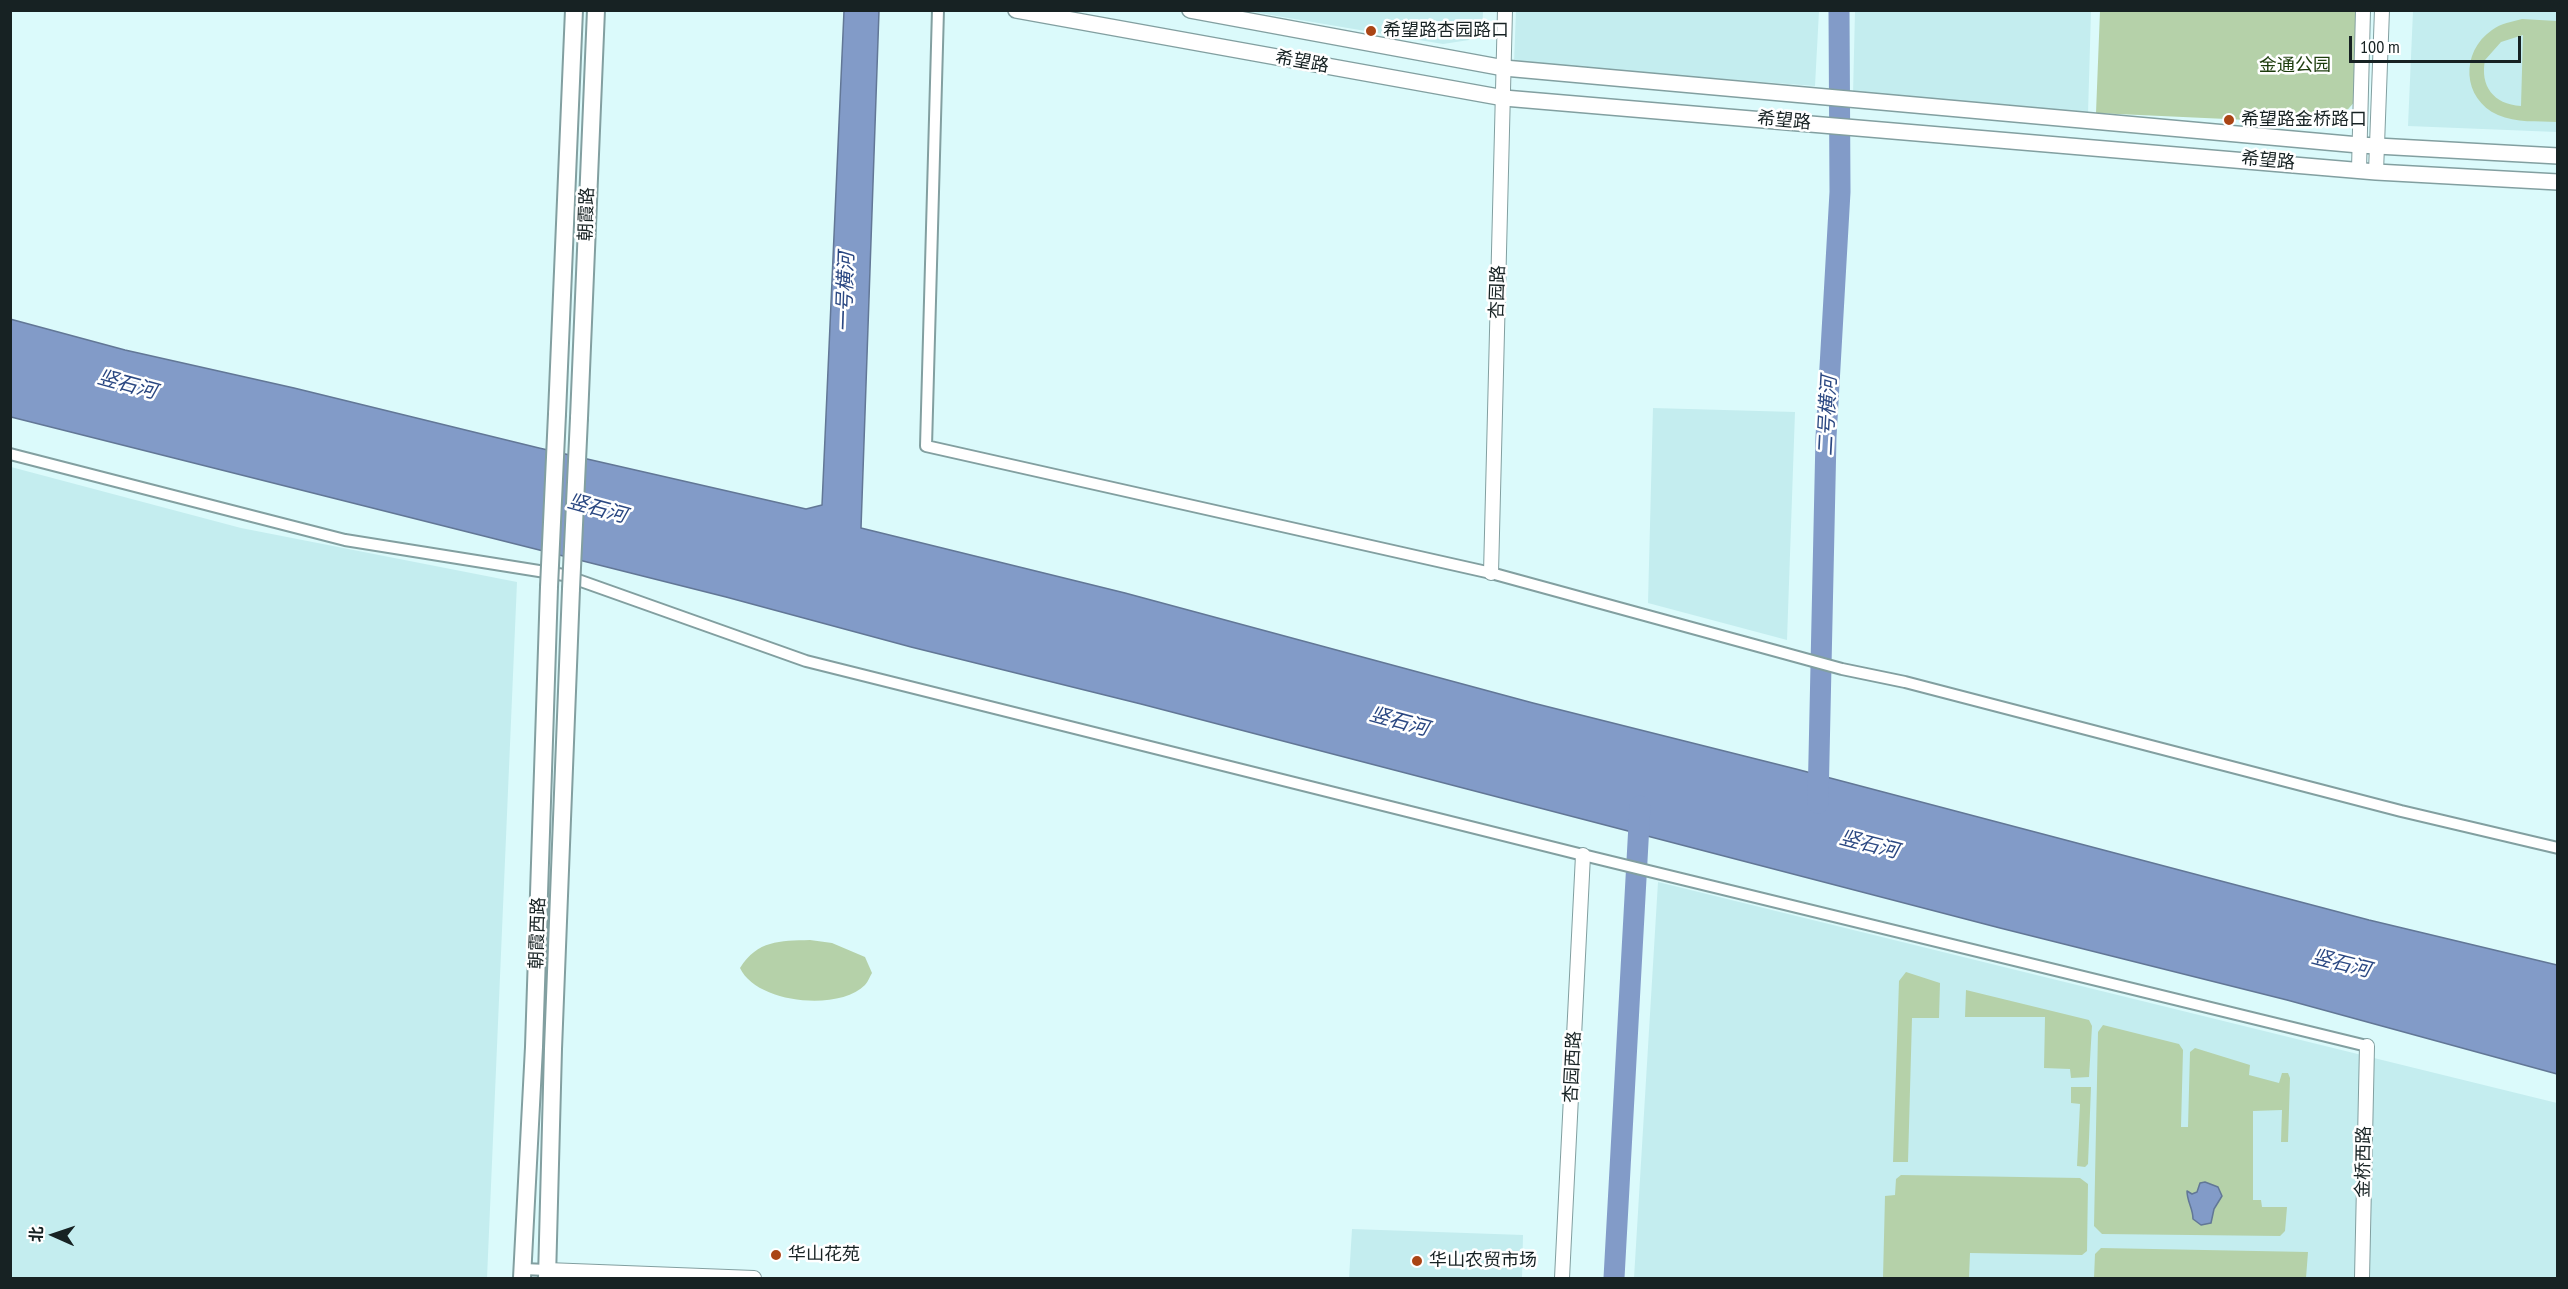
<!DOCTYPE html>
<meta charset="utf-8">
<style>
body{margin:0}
#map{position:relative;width:2568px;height:1289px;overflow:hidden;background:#dbfafb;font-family:"PT Sans Narrow","Noto Sans SC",sans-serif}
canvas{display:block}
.frame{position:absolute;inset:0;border:12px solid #172223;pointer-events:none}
.north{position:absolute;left:24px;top:1205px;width:60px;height:60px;-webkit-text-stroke:4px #fff;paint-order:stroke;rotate:273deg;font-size:16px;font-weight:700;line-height:24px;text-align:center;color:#172223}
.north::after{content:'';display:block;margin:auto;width:21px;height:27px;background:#172223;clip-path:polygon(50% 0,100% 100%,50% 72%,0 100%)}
.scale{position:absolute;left:2349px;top:36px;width:172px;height:27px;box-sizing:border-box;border:3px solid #172223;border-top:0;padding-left:8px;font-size:18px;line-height:21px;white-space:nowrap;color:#172223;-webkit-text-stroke:4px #fff;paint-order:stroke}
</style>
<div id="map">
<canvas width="2568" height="1289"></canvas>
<div class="frame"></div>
<div class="north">北</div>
<div class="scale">100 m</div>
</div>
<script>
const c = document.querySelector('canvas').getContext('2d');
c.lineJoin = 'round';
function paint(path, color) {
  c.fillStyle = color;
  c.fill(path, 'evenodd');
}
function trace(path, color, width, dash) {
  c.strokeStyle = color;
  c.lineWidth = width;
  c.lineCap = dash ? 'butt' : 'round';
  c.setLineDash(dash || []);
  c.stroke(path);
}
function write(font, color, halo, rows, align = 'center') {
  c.font = font + ' "PT Sans Narrow","Noto Sans SC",sans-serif';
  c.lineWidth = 5;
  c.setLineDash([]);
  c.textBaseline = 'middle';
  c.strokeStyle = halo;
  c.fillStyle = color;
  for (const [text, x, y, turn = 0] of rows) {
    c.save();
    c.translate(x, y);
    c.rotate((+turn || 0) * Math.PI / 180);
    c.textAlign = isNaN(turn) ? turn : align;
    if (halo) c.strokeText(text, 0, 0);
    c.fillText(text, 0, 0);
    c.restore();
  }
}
paint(new Path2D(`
 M1247 11H1483L1482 38 1443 44Z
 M1516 11H1819L1815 86 1514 63Z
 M1855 11H2091L2088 114 1853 95Z
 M2413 11H2557V132L2408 126Z
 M1653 408 1795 412 1787 640 1648 603Z
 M11 467 241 528 517 582 487 1278H11Z
 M1658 882 2557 1103V1278H1634Z
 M1352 1229 1523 1235 1522 1278H1349Z`), '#c4edef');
paint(new Path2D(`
 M2100 11H2359L2357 99 2335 124 2096 113Z
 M2522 19 2557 21V122C2538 121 2516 123 2498 115 2462 99 2460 52 2492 30 2501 23 2512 22 2522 19ZM2523 35 2521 106C2493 104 2480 86 2485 60L2501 42Z
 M810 940 832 943 865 957 872 973C870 976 868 982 865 985 838 1012 756 1003 740 968 758 940 779 941 810 940Z
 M1906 972 1940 983 1939 1018H1912L1908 1162H1893L1899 981Z
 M1966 990 2089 1020 2092 1026 2089 1077 2071 1078 2070 1069 2044 1068 2045 1017H1965Z
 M2103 1025 2179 1044 2183 1050 2181 1127H2188L2190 1052 2195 1048 2250 1065 2249 1075 2279 1083 2282 1073H2288L2290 1078 2288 1142H2281L2282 1110 2253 1111V1200H2261L2262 1207H2287L2285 1231 2280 1236 2102 1234 2094 1226 2098 1032Z
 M2071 1087H2091L2088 1164 2085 1167 2077 1166 2080 1104 2071 1103Z
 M1901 1175 2080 1178 2088 1184 2087 1251 2082 1255 1970 1253 1969 1278H1883L1885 1196 1895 1195 1896 1179Z
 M2101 1248 2308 1252 2306 1278H2094L2095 1254Z`), '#b5d1a9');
const water = new Path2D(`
 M844 11H879L861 528 1125 593 1533 703 1796 769 2369 920 2557 965V1074L2287 1000 2000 928 1141 704 911 647 726 597 11 417 10 319 125 350 294 388 539 448 806 509 822 505Z
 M2205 1182 2218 1187 2222 1196 2214 1209 2211 1223 2201 1225 2193 1219C2193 1208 2187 1202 2187 1191L2192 1194 2197 1192 2200 1183Z`);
paint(water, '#829bc8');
trace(water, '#627796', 1.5);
trace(new Path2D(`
 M1818 803 1826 437 1840 192 1839 10
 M1614 1278 1640 806`), '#829bc8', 21);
const minor = new Path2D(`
 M938 10 926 446 1491 573 1842 669 1905 682 2401 811 2558 848
 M10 454 345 540 564 575 806 661 1583 855 2367 1046
 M523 1269 547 1270`);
const tertiary = new Path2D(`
 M2359 169 2363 10
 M2376 172 2382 10
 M1491 573 1505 10
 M547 1270 754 1278
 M1562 1278 1583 855
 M2362 1278 2367 1046`);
const secondary = new Path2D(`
 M1016 10 1504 98 2376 172 2558 182
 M1190 10 1504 68 2359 145 2558 156`);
const primary = new Path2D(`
 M557 414 574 10
 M579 418 596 10
 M522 1278 534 1047 549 587
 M547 1278 553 1049 571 589`);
trace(minor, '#829fa0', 14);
trace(tertiary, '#829fa0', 16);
trace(secondary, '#829fa0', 18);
trace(primary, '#829fa0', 20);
trace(minor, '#fff', 10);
trace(tertiary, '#fff', 14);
trace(secondary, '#fff', 15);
trace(primary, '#fff', 16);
const primaryBridge = new Path2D(`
 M549 587 557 414
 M571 589 579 418`);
trace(primaryBridge, '#829fa0', 20, []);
trace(primaryBridge, '#fff', 16);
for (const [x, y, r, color] of [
 [1371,31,6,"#aa4515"],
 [2229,120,6,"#aa4515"],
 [776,1255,6,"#aa4515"],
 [1417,1261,6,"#aa4515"]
]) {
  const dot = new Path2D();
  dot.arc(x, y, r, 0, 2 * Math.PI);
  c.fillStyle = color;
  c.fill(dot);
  trace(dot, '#fff', 2);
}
write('18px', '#172223', '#fff', [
 ["希望路杏园路口",1383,31],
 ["希望路金桥路口",2241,120],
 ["华山花苑",788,1255],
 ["华山农贸市场",1429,1261]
], 'left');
write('18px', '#172223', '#fff', [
 ["希望路",1302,62,10],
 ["希望路",1784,121,5],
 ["希望路",2268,161,5],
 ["朝霞路",587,214,-88],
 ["杏园路",1498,292,-88],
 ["朝霞西路",538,933,-88],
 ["杏园西路",1573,1067,-87],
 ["金桥西路",2364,1162,-89]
]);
write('18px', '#1c3c0c', '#fff', [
 ["金通公园",2295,66]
]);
write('italic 20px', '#2b4882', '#fff', [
 ["一号横河",846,292,-88],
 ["竖石河",127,385,15],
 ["二号横河",1828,416,-87],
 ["竖石河",597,509,15],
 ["竖石河",1399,722,15],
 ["竖石河",1869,845,14],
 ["竖石河",2341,964,14]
]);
</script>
